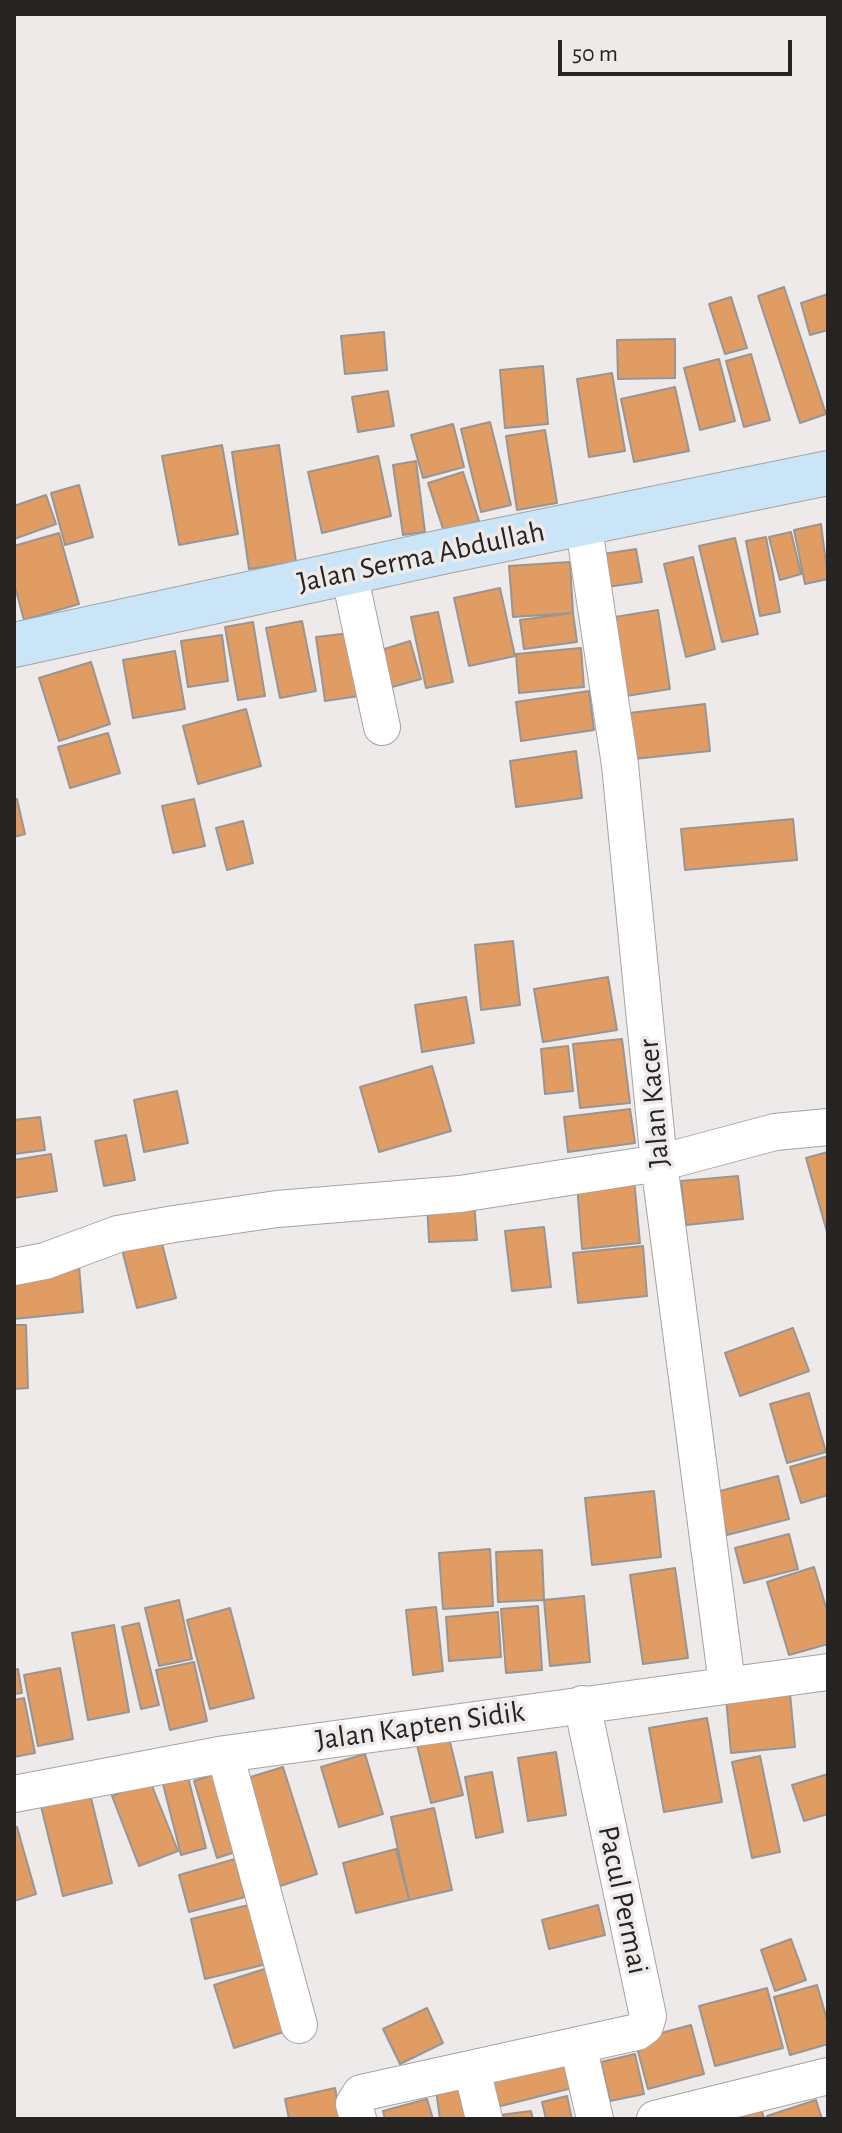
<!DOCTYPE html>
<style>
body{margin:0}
#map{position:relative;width:842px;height:2133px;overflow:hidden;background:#eeeae9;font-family:"Alegreya Sans",sans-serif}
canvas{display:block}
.frame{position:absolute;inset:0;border:16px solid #252423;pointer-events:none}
.scale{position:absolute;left:558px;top:40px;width:234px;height:36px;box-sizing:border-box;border:4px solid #252423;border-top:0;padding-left:10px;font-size:24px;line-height:28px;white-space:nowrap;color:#252423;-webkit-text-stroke:6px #eeeae9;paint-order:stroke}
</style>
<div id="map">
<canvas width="842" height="2133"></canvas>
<div class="frame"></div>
<div class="scale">50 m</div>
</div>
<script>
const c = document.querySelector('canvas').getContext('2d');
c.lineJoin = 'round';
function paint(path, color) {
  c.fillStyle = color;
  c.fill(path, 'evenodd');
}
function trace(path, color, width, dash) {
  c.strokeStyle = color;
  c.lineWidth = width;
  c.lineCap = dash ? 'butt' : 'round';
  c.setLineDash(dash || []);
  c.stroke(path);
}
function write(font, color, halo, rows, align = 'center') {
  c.font = font + ' "Alegreya Sans",sans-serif';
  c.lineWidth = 7;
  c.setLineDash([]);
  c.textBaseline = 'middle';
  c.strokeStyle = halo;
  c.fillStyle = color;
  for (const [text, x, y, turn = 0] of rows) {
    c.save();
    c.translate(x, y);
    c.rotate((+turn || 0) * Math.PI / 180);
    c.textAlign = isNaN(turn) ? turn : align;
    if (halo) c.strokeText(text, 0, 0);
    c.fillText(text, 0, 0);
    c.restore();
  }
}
const building = new Path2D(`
 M784 287 826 414 800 423 758 296Z
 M828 294V330L810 335 801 303Z
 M731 297 747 348 725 354 709 304Z
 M384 332 387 370 345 374 341 336Z
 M675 339V378L618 379 617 340Z
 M751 354 770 420 744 427 726 361Z
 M719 359 735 421 700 430 684 368Z
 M543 366 548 424 505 428 500 370Z
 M612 373 625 451 589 457 577 379Z
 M675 387 689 451 634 462 621 399Z
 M388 391 394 426 358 432 352 397Z
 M490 422 511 505 481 512 461 429Z
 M453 424 464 467 423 478 411 435Z
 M545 430 557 503 517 510 506 436Z
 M222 445 238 534 179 545 162 456Z
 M279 445 296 562 249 569 232 452Z
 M378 456 391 516 322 533 308 472Z
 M416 461 425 532 403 535 393 465Z
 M463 472 479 521 444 532 428 483Z
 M79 485 93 537 65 545 51 493Z
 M46 495 56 524 14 539V506Z
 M821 524 828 579 805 584 794 530Z
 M791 532 801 574 780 580 769 537Z
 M59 533 79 604 24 620 14 583V546Z
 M766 537 780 612 760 616 746 541Z
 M735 538 758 634 722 642 699 546Z
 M636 549 642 582 607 587 603 554Z
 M693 557 715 649 686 657 664 564Z
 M570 562 573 613 513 617 509 566Z
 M500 588 515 656 469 666 454 598Z
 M658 610 670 689 620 697 609 618Z
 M438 612 453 682 426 688 411 617Z
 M573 613 577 642 524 649 520 620Z
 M302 621 316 691 280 698 266 628Z
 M253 622 265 696 238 700 225 627Z
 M350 633 359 696 325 701 316 637Z
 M222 635 228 681 188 687 181 641Z
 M410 641 421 679 385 689 375 652Z
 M581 648 584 687 519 693 516 654Z
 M175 651 185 709 133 718 123 660Z
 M91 662 110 724 59 741 39 678Z
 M589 691 594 730 521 741 516 702Z
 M705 704 710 751 634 759 629 713Z
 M246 709 261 766 198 784 183 726Z
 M108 733 120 773 70 788 58 747Z
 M576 751 582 798 516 807 510 761Z
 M17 799 25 834 14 837V800Z
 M194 799 205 846 173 853 162 806Z
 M793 819 797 860 685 870 681 829Z
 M243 821 253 863 227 870 216 828Z
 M513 941 520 1005 481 1010 475 945Z
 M608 977 617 1030 543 1042 534 989Z
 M466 997 474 1043 422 1052 415 1005Z
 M622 1039 630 1103 580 1108 573 1044Z
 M568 1046 573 1091 545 1094 541 1049Z
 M432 1066 451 1131 379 1152 360 1087Z
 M177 1091 188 1143 144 1152 134 1100Z
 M630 1109 635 1143 568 1152 564 1117Z
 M40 1117 45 1150 14 1154V1120Z
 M126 1135 135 1180 104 1186 95 1141Z
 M828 1152V1232H827L806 1158Z
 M51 1154 57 1191 14 1198V1160Z
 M738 1176 743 1219 686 1225 681 1181Z
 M634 1179 640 1243 582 1249 577 1184Z
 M474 1201 477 1240 429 1242 427 1203Z
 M157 1224 176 1298 137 1308 118 1234Z
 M544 1227 551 1287 512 1291 505 1231Z
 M643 1246 647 1296 578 1303 573 1253Z
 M79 1266 83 1312 14 1319V1272Z
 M14 1325H26L28 1388 14 1389Z
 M793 1328 809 1371 740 1396 725 1353Z
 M809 1393 826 1452 787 1463 770 1404Z
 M828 1456V1495L801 1503 790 1467Z
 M778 1476 789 1519 727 1535 716 1492Z
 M654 1491 661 1557 592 1565 585 1498Z
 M789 1534 798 1569 744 1583 735 1548Z
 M490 1549 493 1606 443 1609 439 1553Z
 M542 1550 544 1600 498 1602 496 1552Z
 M814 1567 828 1614V1644L789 1655 767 1582Z
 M675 1568 688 1658 643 1664 630 1575Z
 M584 1596 590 1662 550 1666 544 1600Z
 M179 1600 192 1659 159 1666 145 1608Z
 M538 1606 542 1670 506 1673 501 1609Z
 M436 1607 443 1671 413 1675 406 1610Z
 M230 1608 254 1698 210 1709 187 1620Z
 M498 1612 501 1657 449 1661 446 1617Z
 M139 1623 159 1705 141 1709 122 1627Z
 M114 1625 129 1712 88 1720 72 1633Z
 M194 1662 207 1721 170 1730 156 1670Z
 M60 1668 73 1739 38 1746 24 1675Z
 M18 1669 22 1693 14 1694V1670Z
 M790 1693 795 1747 731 1753 726 1698Z
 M24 1698 35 1753 14 1757V1700Z
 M707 1718 722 1802 664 1812 649 1728Z
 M449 1738 463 1795 431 1803 417 1745Z
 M556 1752 566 1815 528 1821 518 1758Z
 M365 1754 383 1814 339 1827 321 1767Z
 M760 1756 780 1852 752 1858 732 1762Z
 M283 1767 317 1874 277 1887 244 1779Z
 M225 1771 248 1848 217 1858 194 1781Z
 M492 1772 503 1832 476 1838 465 1777Z
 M828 1774V1814L804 1821 792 1785Z
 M188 1777 206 1848 181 1855 163 1784Z
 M150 1781 178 1851 139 1866 112 1796Z
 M89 1790 112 1883 63 1896 40 1802Z
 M434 1808 452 1890 409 1900 391 1817Z
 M17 1827 36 1894 14 1901V1828Z
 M396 1849 409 1900 356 1913 343 1863Z
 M235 1859 245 1897 189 1912 179 1875Z
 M261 1902 275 1962 205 1979 191 1919Z
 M598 1905 605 1935 549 1949 542 1920Z
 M791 1939 806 1980 775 1991 761 1950Z
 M274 1966 293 2029 234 2048 214 1985Z
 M817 1985 828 2023V2044L790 2055 774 1997Z
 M767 1988 783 2048 715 2066 699 2006Z
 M427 2008 443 2043 400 2064 383 2029Z
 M691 2025 704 2074 648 2089 635 2040Z
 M635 2054 644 2094 610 2101 601 2062Z
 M564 2056 572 2088 497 2107 489 2075Z
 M470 2078 475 2119H440L435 2083Z
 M335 2088 341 2119H289L285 2099Z
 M567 2096 572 2119H546L542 2102Z
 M427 2099 433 2119H385L383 2111Z
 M816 2100 822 2119H768L767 2116Z
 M531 2111 533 2119H501L500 2115Z
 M762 2111 764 2119H722Z`);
paint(building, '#e19c64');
trace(building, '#989593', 2);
const street = new Path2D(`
 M583 522 620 765 659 1163 727 1684
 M349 573 382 727
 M14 1267 45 1261 118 1234 174 1224 277 1209 460 1194 659 1163 775 1132 828 1127
 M225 1754 299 2025
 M14 1794 225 1754 828 1672
 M578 2045 595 2119
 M472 2069 484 2119
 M358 2119 354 2104 361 2093 637 2032 645 2026 648 2016 582 1704
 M655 2119 828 2076`);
const secondary = new Path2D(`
 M14 645 442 552 828 473`);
trace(street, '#a7a3a1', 38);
trace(secondary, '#a7a3a1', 46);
trace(street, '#fff', 36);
trace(secondary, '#c9e5f7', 44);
write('30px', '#252423', '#eeeae9', [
 ["Jalan Serma Abdullah",421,557,-12],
 ["Jalan Kacer",654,1103,-95],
 ["Jalan Kapten Sidik",420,1726,-8],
 ["Pacul Permai",623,1900,78]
]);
</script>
